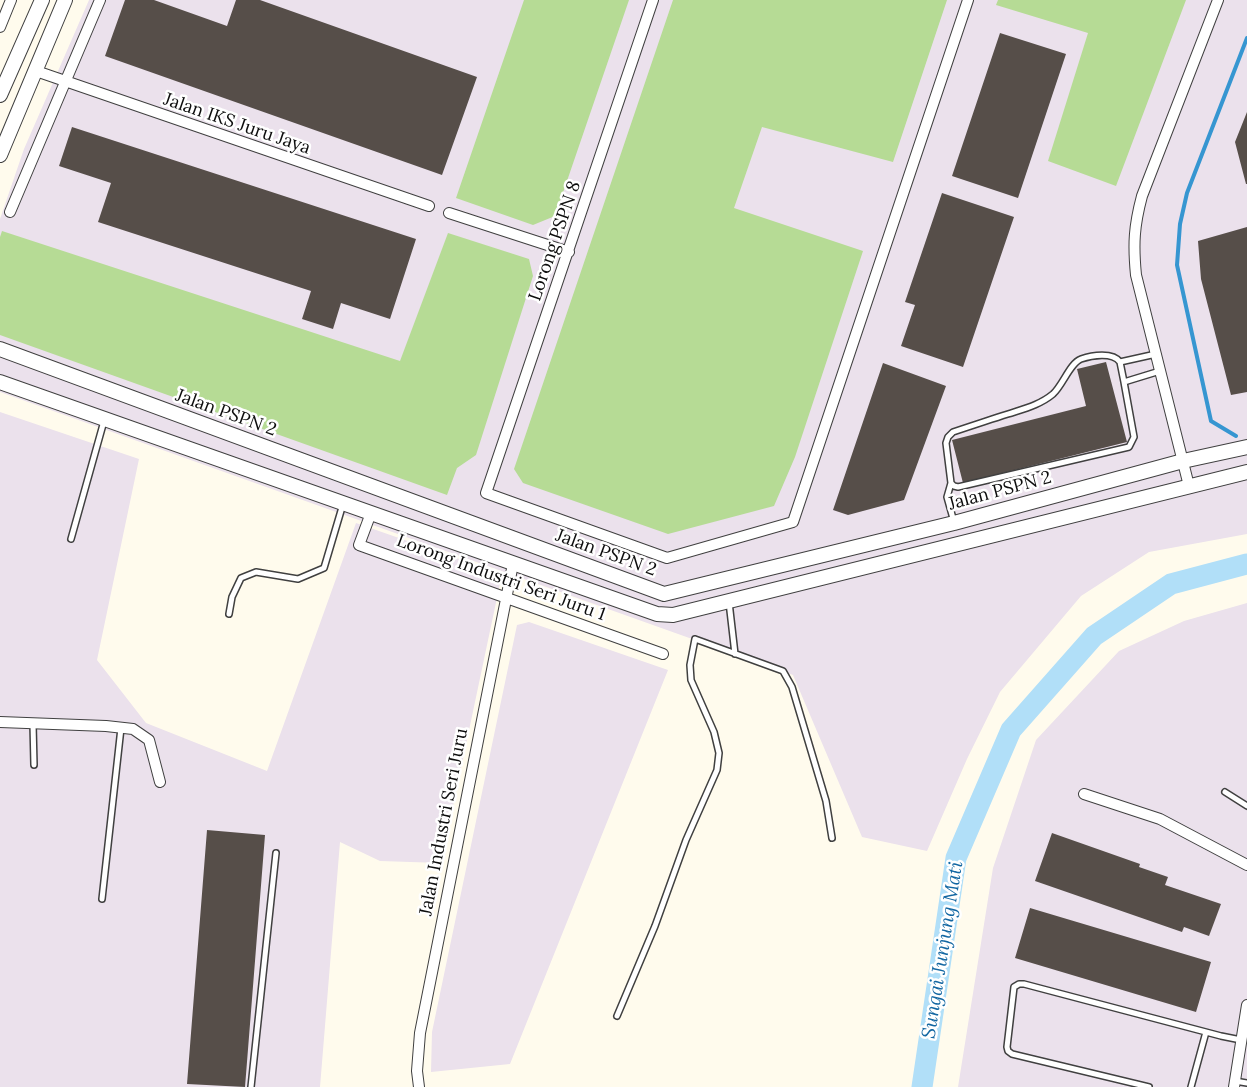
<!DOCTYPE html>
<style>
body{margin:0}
canvas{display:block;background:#fffbed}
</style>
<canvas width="1247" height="1087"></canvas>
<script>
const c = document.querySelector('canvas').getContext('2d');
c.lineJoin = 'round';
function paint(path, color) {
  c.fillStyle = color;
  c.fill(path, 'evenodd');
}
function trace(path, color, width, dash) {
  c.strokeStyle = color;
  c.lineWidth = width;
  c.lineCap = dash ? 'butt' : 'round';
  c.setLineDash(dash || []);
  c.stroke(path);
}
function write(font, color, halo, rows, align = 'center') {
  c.font = font + ' Lora,serif';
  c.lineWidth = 5;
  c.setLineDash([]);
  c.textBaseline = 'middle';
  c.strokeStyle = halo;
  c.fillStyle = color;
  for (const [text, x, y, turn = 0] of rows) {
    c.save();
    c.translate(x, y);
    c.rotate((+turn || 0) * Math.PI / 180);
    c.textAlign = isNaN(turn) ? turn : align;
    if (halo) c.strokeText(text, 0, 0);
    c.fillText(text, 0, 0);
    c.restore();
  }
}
paint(new Path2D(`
 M89 0H1247V534L1149 552 1081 596 1000 692 967 759 927 851 862 837 793 675 0 392V219L24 149Z
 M0 412 139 459 97 660 146 723 267 771 356 523 502 574 441 863 380 861 340 842 320 1087H0Z
 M1247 603V1087H958L993 868 1036 740 1119 651 1184 621Z
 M529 622 668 670 510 1064 431 1072 432 1032 517 625Z`), '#ebe1ec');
paint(new Path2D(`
 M524 0H629L555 216 533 225 456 198Z
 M673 0H947L893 162 762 127 734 208 863 251 795 457 774 506 668 534 523 483 514 469Z
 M998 0H1186L1116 186 1048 161 1088 33 996 5Z
 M2 231 400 361 448 233 529 259 533 276 476 455 457 468 447 495 0 335V237Z`), '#b6db95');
trace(new Path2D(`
 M1236 436 1211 421 1177 265 1180 224 1187 193 1247 38`), '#3696d1', 4);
trace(new Path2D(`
 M922 1087 956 858 1011 730 1094 636 1171 584 1247 564`), '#b1dff8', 21);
paint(new Path2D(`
 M125 0H154L227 26 236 0H260L477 77 442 175 105 56Z
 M1000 33 1066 54 1018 198 952 176Z
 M1247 112V184H1246L1235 142Z
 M72 127 416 239 390 319 341 303 333 329 302 319 311 291 98 222 111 183 59 166Z
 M942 193 1014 217 963 367 901 346 915 305 905 302Z
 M1247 227V392L1231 395 1201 279 1198 241Z
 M1106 362 1127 442 963 483 952 440 1086 406 1077 369Z
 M883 363 946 386 904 500 848 515 833 510Z
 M207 830 265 835 245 1087 187 1084Z
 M1052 833 1140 864 1139 867 1168 877 1165 885 1221 904 1209 936 1184 927 1182 932 1035 881Z
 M1030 908 1211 962 1196 1012 1015 958Z`), '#564e49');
const service = new Path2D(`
 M1156 354 1120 362C1113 352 1092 355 1081 359 1070 363 1063 385 1053 394 1040 405 1023 409 1008 414 989 420 971 426 953 432L948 437 946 443 951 483 954 486 958 487 1129 447 1134 437 1124 382 1160 371
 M1120 362 1124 382
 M951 483 947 497 954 522
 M71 539 104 421
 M729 602 735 654
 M229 614 232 597 241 578 256 572 298 579 324 568 343 504
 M33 724 34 765
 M1225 792 1247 806
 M102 899 121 728
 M617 1016 655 926 686 840 717 770 719 753 714 732 691 680 690 665 695 639 783 671 792 687 826 801 832 838
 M1235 1081 1247 1083
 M251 1087 276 853
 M1149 1087 1012 1054 1008 1051 1007 1047 1014 987 1019 984H1024L1221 1036 1241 1040
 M1191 1087 1206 1032`);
const minor = new Path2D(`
 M653 0 486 493 667 558 793 522 968 0
 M0 27 11 0
 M36 71 429 206
 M10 212 100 0
 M449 213 569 252
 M1189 486 1136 275C1133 244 1134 226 1142 196L1218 0
 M371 513 359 545 663 654
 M0 722 106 726 133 729 149 740 160 782
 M1084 794 1160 819 1247 865
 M419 1087 417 1071 420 1033 513 564
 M1234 1087 1247 1005`);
const tertiary = new Path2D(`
 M0 95 42 0
 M0 155 65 0
 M0 349 664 594 954 523 1183 461 1247 447
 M0 382 657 614 673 615 1247 472`);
trace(service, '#404040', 8);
trace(minor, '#404040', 12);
trace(tertiary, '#404040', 16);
trace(service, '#fff', 5);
trace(minor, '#fff', 10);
trace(tertiary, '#fff', 14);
write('18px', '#0d0d0d', '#fff', [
 ["Jalan IKS Juru Jaya",237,124,19],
 ["Lorong PSPN 8",555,241,-71],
 ["Jalan PSPN 2",226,413,20],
 ["Jalan PSPN 2",1000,491,-15],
 ["Jalan PSPN 2",606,553,20],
 ["Lorong Industri Seri Juru 1",501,578,20],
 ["Jalan Industri Seri Juru",444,822,-79]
]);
write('italic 19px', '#1367a2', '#fff', [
 ["Sungai Junjung Mati",943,950,-81]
]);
</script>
